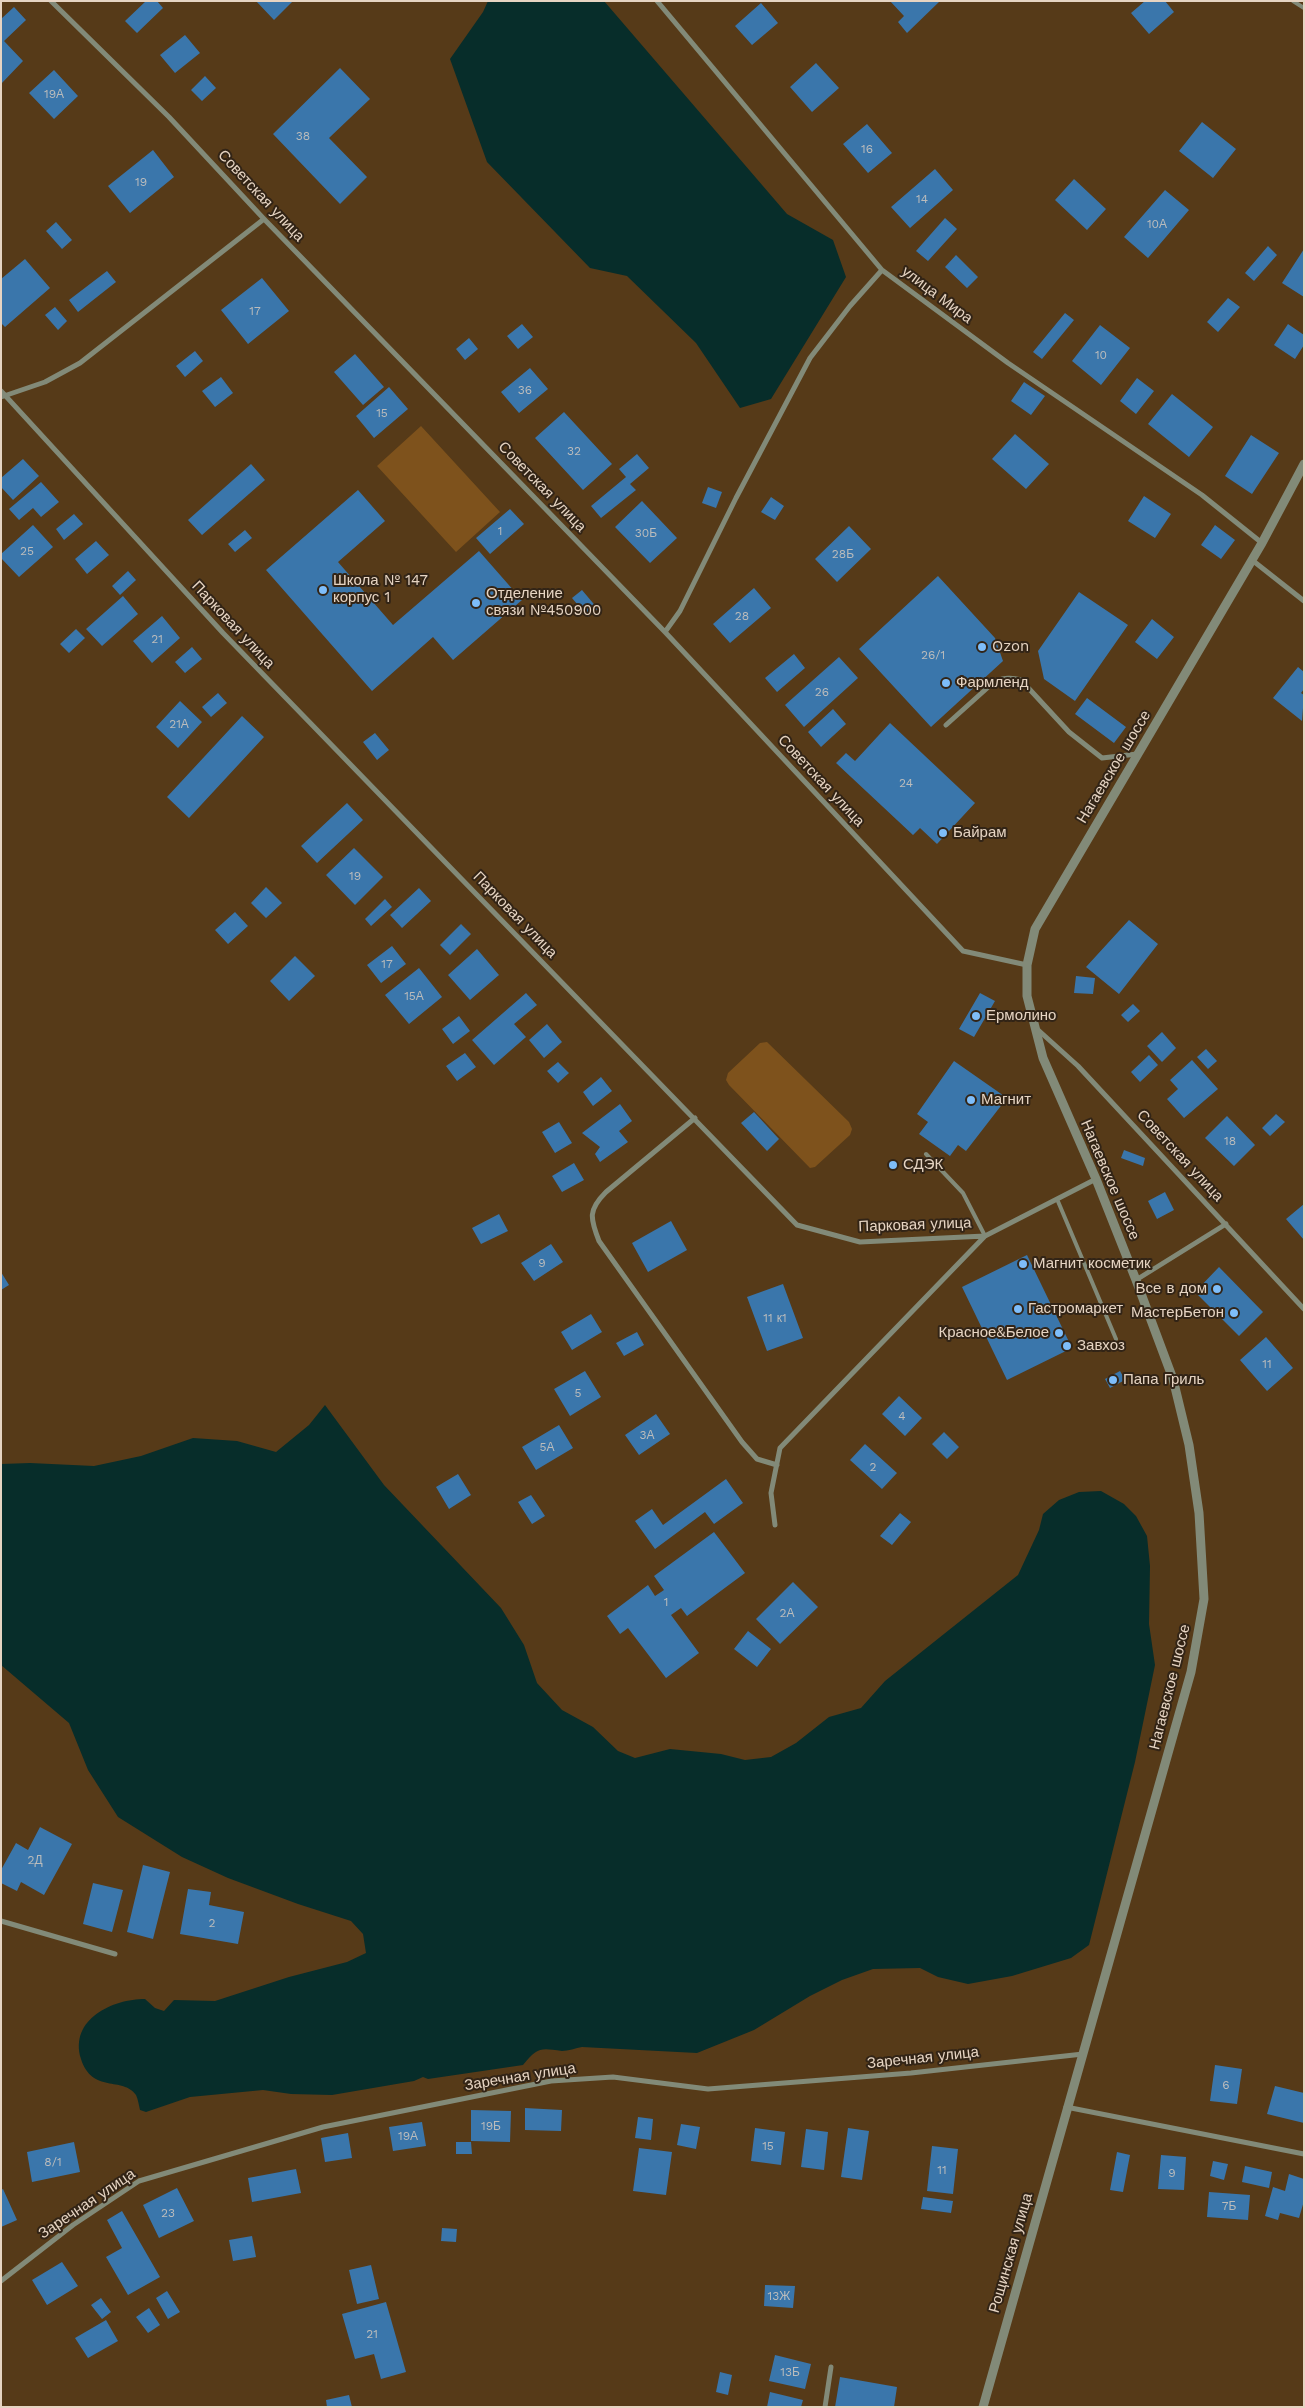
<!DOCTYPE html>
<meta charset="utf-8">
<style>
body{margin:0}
#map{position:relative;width:1305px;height:2408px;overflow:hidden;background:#563a18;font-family:"Work Sans",sans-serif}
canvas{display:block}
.frame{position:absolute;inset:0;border:2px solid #e6d4c2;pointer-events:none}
</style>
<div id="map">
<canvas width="1305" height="2408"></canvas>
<div class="frame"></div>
</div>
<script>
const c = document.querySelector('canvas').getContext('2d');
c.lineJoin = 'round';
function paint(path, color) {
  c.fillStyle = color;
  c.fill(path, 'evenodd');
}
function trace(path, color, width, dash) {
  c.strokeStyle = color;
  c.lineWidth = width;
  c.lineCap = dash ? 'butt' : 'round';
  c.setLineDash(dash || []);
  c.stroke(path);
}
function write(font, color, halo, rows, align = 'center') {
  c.font = font + ' "Work Sans",sans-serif';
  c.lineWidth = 4;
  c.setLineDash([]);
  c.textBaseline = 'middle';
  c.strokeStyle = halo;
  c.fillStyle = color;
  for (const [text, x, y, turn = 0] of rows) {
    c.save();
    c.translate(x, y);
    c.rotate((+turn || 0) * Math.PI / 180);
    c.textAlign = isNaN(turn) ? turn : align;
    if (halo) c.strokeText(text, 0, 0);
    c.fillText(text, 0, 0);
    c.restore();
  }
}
paint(new Path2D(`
 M421 426 500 512 456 552 377 466Z
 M767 1042 849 1122 852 1129 850 1135 815 1167 810 1168 729 1085 726 1080 728 1073 760 1043Z`), '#7e521c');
paint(new Path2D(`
 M488 1H604L787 214 833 240 846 277 771 399 740 408 696 343 627 276 590 268 487 162 450 59 483 12Z
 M325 1405 384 1485 501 1608 524 1645 537 1683 562 1710 593 1727 618 1751 635 1758 670 1749 721 1754 745 1760 771 1757 796 1743 829 1717 861 1708 885 1681 1018 1575 1039 1530 1043 1514 1059 1500 1079 1492 1101 1491 1124 1504 1136 1516 1147 1536 1150 1566 1149 1624 1155 1665 1135 1762 1089 1945 1071 1958 1012 1976 968 1984 938 1977 920 1968 873 1969 842 1980 810 1996 754 2030 697 2053 582 2047C576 2048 568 2051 562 2051 540 2048 538 2047 523 2065L428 2079 423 2077 414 2081 332 2095 291 2094 263 2090 190 2097 146 2112 140 2110C139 2106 138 2099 136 2095 123 2076 92 2094 81 2059 69 2019 113 1999 145 1999L155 2008 164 2011 174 2000 215 2001 289 1977 347 1962 366 1953 363 1934 351 1921 298 1904 228 1878 182 1857 118 1817 88 1770 69 1723 1 1665V1464L30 1463 94 1466 141 1456 193 1438 237 1441 276 1452 309 1425Z`), '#072d2a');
paint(new Path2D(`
 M146 1H157L163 8 137 33 125 21Z
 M256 1H293L274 20Z
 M890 1H940L907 33 898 22 904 16Z
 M1145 1H1165L1174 12 1149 34 1131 13Z
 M761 3 778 23 752 45 735 26Z
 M14 7 26 20 4 41 23 61 1 84V19Z
 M185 35 200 53 175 73 160 55Z
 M816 63 839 88 812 112 790 87Z
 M340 68 370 99 329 138 367 177 340 204 273 134Z
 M54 70 78 96 54 119 29 93Z
 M205 76 216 88 202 101 191 90Z
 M1202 122 1236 149 1213 178 1179 151Z
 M867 124 892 153 868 173 843 144Z
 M153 150 174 177 130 213 108 186Z
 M935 169 953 190 910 228 891 207Z
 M1074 179 1106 209 1087 230 1055 200Z
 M1165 190 1189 210 1148 258 1124 237Z
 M945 218 957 229 928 261 916 251Z
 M56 222 72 240 62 249 46 231Z
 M1268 246 1277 255 1254 281 1245 273Z
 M1304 249V297L1282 283Z
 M956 255 978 277 967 288 945 267Z
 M25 259 50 288 5 327 1 323V279Z
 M107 271 116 282 78 312 69 300Z
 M262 278 289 311 248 344 221 310Z
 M1228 298 1240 307 1218 332 1207 322Z
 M55 307 67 321 58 330 45 315Z
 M1065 313 1074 320 1042 359 1033 352Z
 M522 324 533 337 518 349 507 336Z
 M1288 324 1304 335V345L1295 359 1274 345Z
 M1100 325 1130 348 1101 385 1072 361Z
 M469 338 478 349 465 360 456 349Z
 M195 351 203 361 185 377 176 366Z
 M355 354 384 387 363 405 334 372Z
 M530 368 548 389 519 413 501 392Z
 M221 377 233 393 215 407 202 391Z
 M1137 378 1154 391 1136 414 1120 401Z
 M1024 382 1045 396 1031 415 1011 401Z
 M389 387 408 409 374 438 356 416Z
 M1172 394 1213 427 1189 457 1148 424Z
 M564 412 612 464 583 490 535 438Z
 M1015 434 1049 464 1026 489 992 459Z
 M1251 435 1279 453 1252 494 1225 476Z
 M637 454 649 468 630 484 636 490 601 518 591 506 626 477 619 469Z
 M23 459 39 476 13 500 1 487V478Z
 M251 464 265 480 202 535 188 520Z
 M41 482 59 502 41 517 33 508 19 520 9 509Z
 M708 487 722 492 716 508 702 503Z
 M358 490 385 521 338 562 393 625 479 551 522 600 453 660 433 637 372 691 266 570Z
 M1144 496 1171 514 1155 538 1128 521Z
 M771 497 784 506 775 520 761 512Z
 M642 501 677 538 650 563 615 527Z
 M510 509 524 524 490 554 476 538Z
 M74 514 83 524 64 540 56 529Z
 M33 525 53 547 19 577 1 558V554Z
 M1215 525 1235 540 1221 559 1201 545Z
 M849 526 871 549 837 582 815 559Z
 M245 530 252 538 235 552 228 544Z
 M96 541 109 555 87 574 75 559Z
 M128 571 136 580 120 595 112 586Z
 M938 576 995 638 1003 661 931 727 859 649Z
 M754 588 771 608 730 643 713 624Z
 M582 590 598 609 588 617 572 598Z
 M1079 592 1128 625 1075 701 1044 679 1038 651Z
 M123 596 138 614 102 646 86 629Z
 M162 616 180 638 152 663 133 641Z
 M1152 619 1174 637 1157 659 1135 642Z
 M76 629 85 638 69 653 60 644Z
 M192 647 202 659 185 673 175 662Z
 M794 654 805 668 777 692 765 678Z
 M839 657 858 678 804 727 785 705Z
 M1298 667 1304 672V689L1301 693 1304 695 1302 721 1273 698Z
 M218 693 227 703 211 717 202 707Z
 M1087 698 1126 727 1114 743 1075 714Z
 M180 701 202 722 178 748 156 727Z
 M833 709 846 724 821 747 808 732Z
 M242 716 264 737 189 818 167 797Z
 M890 723 975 803 937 844 920 828 913 835 836 763 846 753 855 761Z
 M375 733 389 750 377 760 363 742Z
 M347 803 363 820 317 863 301 846Z
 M354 848 383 877 355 905 326 875Z
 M266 887 282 903 266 918 251 903Z
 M419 888 431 901 402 928 390 915Z
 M385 899 392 907 371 926 365 919Z
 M235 912 248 926 228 944 215 930Z
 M1129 920 1158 944 1119 994 1086 967Z
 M461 924 471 934 450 955 440 945Z
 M392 946 406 964 381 983 367 965Z
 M477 949 499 975 470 1000 448 975Z
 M295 956 315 976 289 1001 270 981Z
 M419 968 442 997 409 1024 385 995Z
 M1076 976 1095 978 1093 994 1074 993Z
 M526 993 537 1005 514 1024 526 1037 494 1065 472 1040Z
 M980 993 995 1001 974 1037 959 1029Z
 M1133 1004 1140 1011 1128 1022 1121 1015Z
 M459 1016 470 1031 453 1044 442 1029Z
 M547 1024 562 1042 544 1058 529 1040Z
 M1162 1032 1176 1048 1162 1062 1147 1046Z
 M1206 1049 1217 1061 1208 1069 1197 1057Z
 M465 1053 476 1067 457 1081 446 1066Z
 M1149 1055 1158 1065 1140 1082 1131 1072Z
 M1192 1060 1218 1089 1184 1118 1167 1099 1178 1089 1170 1080Z
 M954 1061 1007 1098 966 1151 958 1145 950 1156 919 1134 928 1122 917 1114Z
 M558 1062 569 1073 558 1083 547 1071Z
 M601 1077 612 1091 593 1106 583 1092Z
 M620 1104 632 1121 619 1131 628 1142 600 1162 595 1154 600 1147 582 1133Z
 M754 1112 779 1139 767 1151 741 1123Z
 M1276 1114 1285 1122 1270 1136 1262 1128Z
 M1227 1116 1255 1145 1234 1166 1205 1138Z
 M559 1122 572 1143 555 1153 542 1132Z
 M1124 1150 1145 1158 1143 1166 1121 1158Z
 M574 1163 584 1180 562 1192 552 1176Z
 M1165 1192 1174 1210 1157 1219 1148 1201Z
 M1304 1204V1240L1286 1219Z
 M499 1214 508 1231 481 1244 472 1228Z
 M671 1221 687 1250 648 1272 632 1243Z
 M551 1244 563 1262 534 1281 521 1263Z
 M1027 1255 1072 1348 1007 1380 962 1287Z
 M1219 1267 1263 1312 1239 1336 1195 1292Z
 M1 1272 9 1285 1 1290Z
 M783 1284 803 1338 767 1351 747 1297Z
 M591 1314 602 1332 572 1350 561 1332Z
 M637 1332 644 1345 624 1356 616 1343Z
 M1266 1337 1293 1368 1267 1391 1240 1360Z
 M585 1371 601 1397 570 1416 554 1389Z
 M1120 1371 1125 1380 1110 1388 1105 1379Z
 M899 1396 922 1418 905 1436 882 1414Z
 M656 1414 670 1434 639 1455 625 1435Z
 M559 1425 573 1448 536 1470 522 1447Z
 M944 1432 959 1447 947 1459 932 1444Z
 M865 1444 897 1473 882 1489 850 1460Z
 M458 1474 471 1495 449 1509 436 1487Z
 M726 1479 743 1503 714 1524 705 1512 655 1549 635 1521 652 1509 663 1525Z
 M531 1495 545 1516 532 1524 518 1502Z
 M900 1513 911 1522 892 1545 880 1536Z
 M714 1532 745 1573 687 1616 681 1608 671 1615 699 1653 666 1678 628 1628 620 1634 607 1616 648 1585 655 1596 664 1590 654 1576Z
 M793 1582 818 1607 780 1644 756 1619Z
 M748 1631 771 1649 757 1667 734 1649Z
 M40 1827 72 1844 44 1895 21 1882 17 1891 1 1883V1870L16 1843 28 1850Z
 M143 1865 170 1872 153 1939 127 1932Z
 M93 1883 123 1890 112 1932 83 1924Z
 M188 1889 211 1892 209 1905 244 1912 238 1944 180 1934Z
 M1215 2065 1242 2069 1237 2104 1210 2101Z
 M1275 2086 1304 2093V2123L1267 2114Z
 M525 2108 562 2110 561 2131 525 2130Z
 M471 2110 511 2111 510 2142 471 2141Z
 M638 2117 653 2119 651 2140 635 2138Z
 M422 2122 426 2146 393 2151 389 2127Z
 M681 2124 700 2127 696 2149 677 2145Z
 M755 2128 785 2132 781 2165 751 2161Z
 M848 2128 869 2131 862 2180 841 2177Z
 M806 2129 828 2132 824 2170 801 2167Z
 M348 2133 352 2158 325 2162 321 2138Z
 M74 2142 80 2172 32 2182 27 2152Z
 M456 2142H471L472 2154H456Z
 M932 2146 958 2149 953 2194 927 2191Z
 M639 2148 672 2152 666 2195 633 2191Z
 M1117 2152 1130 2155 1123 2192 1110 2190Z
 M1161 2155 1186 2157 1184 2190 1158 2189Z
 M1213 2161 1228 2164 1224 2180 1210 2176Z
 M1245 2166 1272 2172 1269 2188 1242 2182Z
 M296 2169 301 2193 252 2202 248 2178Z
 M1289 2174 1304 2179V2201L1299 2218 1280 2213 1278 2220 1265 2216 1273 2187 1285 2191Z
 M177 2188 194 2221 159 2238 143 2205Z
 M3 2189 17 2220 1 2227V2190Z
 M1209 2192 1250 2195 1248 2220 1207 2217Z
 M923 2197 953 2201 951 2213 921 2209Z
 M122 2211 160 2277 128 2295 106 2257 122 2248 107 2220Z
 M442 2228 457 2229 456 2242 441 2241Z
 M252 2236 256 2257 233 2261 229 2240Z
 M62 2262 78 2286 47 2305 32 2280Z
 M371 2265 379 2299 357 2304 349 2270Z
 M765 2285 795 2286 793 2308 764 2306Z
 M167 2291 180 2312 168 2319 156 2298Z
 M101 2298 111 2312 102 2319 91 2305Z
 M386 2302 406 2372 381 2379 374 2354 355 2359 342 2314Z
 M149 2308 160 2325 148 2333 136 2317Z
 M106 2320 118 2341 88 2358 75 2338Z
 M775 2355 811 2364 805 2389 769 2381Z
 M720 2372 732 2375 728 2395 716 2392Z
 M840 2377 897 2387 894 2407H835Z
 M770 2392 803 2400 801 2407H767Z
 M349 2395 352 2407H327L326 2400Z`), '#3a76ab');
trace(new Path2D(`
 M1293 1 1304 8
 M926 1154 963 1193 985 1236
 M1057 1199 1116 1339`), '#828a78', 4);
trace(new Path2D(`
 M51 1 169 117 264 219 665 632 963 951 1027 965
 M657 1 882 270 1008 363 1202 495 1262 543
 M1 391 223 633 797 1225 860 1242 985 1236 1096 1179
 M1 397 45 382 80 363 264 219
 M1252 560 1304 601
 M665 632 680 611 736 498 810 358 850 306 882 270
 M946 725 995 681C1005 678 1011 677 1021 680L1069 732 1102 758 1137 754
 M1037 1029 1078 1066 1304 1309
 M695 1118 606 1192C588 1210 590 1218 599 1241L742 1442 757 1459 777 1465
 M1136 1280 1226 1224
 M775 1525 771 1493 780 1448 985 1236
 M1 1921 115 1954
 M1066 2107 1304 2154
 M1 2281 73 2225 139 2181 323 2127 551 2081 613 2077 708 2089 911 2073 1083 2054
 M825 2407 831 2367`), '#828a78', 5);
trace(new Path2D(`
 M983 2407 1191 1672 1204 1599 1199 1513 1189 1445 1173 1379 1136 1280 1096 1179 1043 1058 1027 996V965L1035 929 1262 543 1304 464`), '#828a78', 9);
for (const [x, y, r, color] of [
 [323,590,5,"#7ebdf9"],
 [476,603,5,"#7ebdf9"],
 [982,647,5,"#7ebdf9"],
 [946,683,5,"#7ebdf9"],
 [943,833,5,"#7ebdf9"],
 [976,1016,5,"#7ebdf9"],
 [971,1100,5,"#7ebdf9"],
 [893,1165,5,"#7ebdf9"],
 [1023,1264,5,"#7ebdf9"],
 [1217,1289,5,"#7ebdf9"],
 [1018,1309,5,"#7ebdf9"],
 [1234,1313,5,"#7ebdf9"],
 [1059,1333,5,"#7ebdf9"],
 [1067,1346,5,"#7ebdf9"],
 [1113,1380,5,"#7ebdf9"]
]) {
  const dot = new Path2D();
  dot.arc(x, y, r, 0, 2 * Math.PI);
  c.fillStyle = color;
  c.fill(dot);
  trace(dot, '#322416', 2);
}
write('12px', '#bbbcbc', null, [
 ["19А",54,94],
 ["38",303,136],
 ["16",867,149],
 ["19",141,182],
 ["14",922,199],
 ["10А",1157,224],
 ["17",255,311],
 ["10",1101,355],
 ["36",525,390],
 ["15",382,413],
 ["32",574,451],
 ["1",500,531],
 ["30Б",646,533],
 ["25",27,551],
 ["28Б",843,554],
 ["28",742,616],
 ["21",157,639],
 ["26/1",933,655],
 ["26",822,692],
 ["21А",179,724],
 ["24",906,783],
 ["19",355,876],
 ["17",387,964],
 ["15А",414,996],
 ["18",1230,1141],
 ["9",542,1263],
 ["11 к1",775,1318],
 ["11",1267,1364],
 ["5",578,1393],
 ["4",902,1416],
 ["3А",647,1435],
 ["5А",547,1447],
 ["2",873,1467],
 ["1",666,1602],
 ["2А",787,1613],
 ["2Д",35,1860],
 ["2",212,1923],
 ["6",1226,2085],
 ["19Б",491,2126],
 ["19А",408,2136],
 ["15",768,2146],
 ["8/1",53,2162],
 ["11",942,2170],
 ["9",1172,2173],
 ["7Б",1229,2206],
 ["23",168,2213],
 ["13Ж",779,2296],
 ["21",372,2334],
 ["13Б",790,2372]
]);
write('15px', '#e6d4c2', '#322416', [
 ["Советская улица",261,196,47],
 ["улица Мира",937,295,37],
 ["Советская улица",542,487,46],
 ["Парковая улица",233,625,47],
 ["Нагаевское шоссе",1114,767,-59],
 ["Советская улица",821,781,47],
 ["Парковая улица",515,915,46],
 ["Советская улица",1180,1156,47],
 ["Нагаевское шоссе",1110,1180,67],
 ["Парковая улица",915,1225,-2],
 ["Нагаевское шоссе",1170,1687,-76],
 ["Заречная улица",923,2058,-6],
 ["Заречная улица",520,2077,-9],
 ["Заречная улица",87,2204,-34],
 ["Рощинская улица",1011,2253,-74]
]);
write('15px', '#e6d4c2', '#322416', [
 ["Школа № 147",333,581],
 ["корпус 1",333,598],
 ["Отделение",486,594],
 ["связи №450900",486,611],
 ["Ozon",992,647],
 ["Фармленд",956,683],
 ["Байрам",953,833],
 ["Ермолино",986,1016],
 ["Магнит",981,1100],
 ["СДЭК",903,1165],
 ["Магнит косметик",1033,1264],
 ["Все в дом",1207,1289,"right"],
 ["Гастромаркет",1028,1309],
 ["МастерБетон",1224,1313,"right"],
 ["Красное&Белое",1049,1333,"right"],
 ["Завхоз",1077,1346],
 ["Папа Гриль",1123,1380]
], 'left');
</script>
